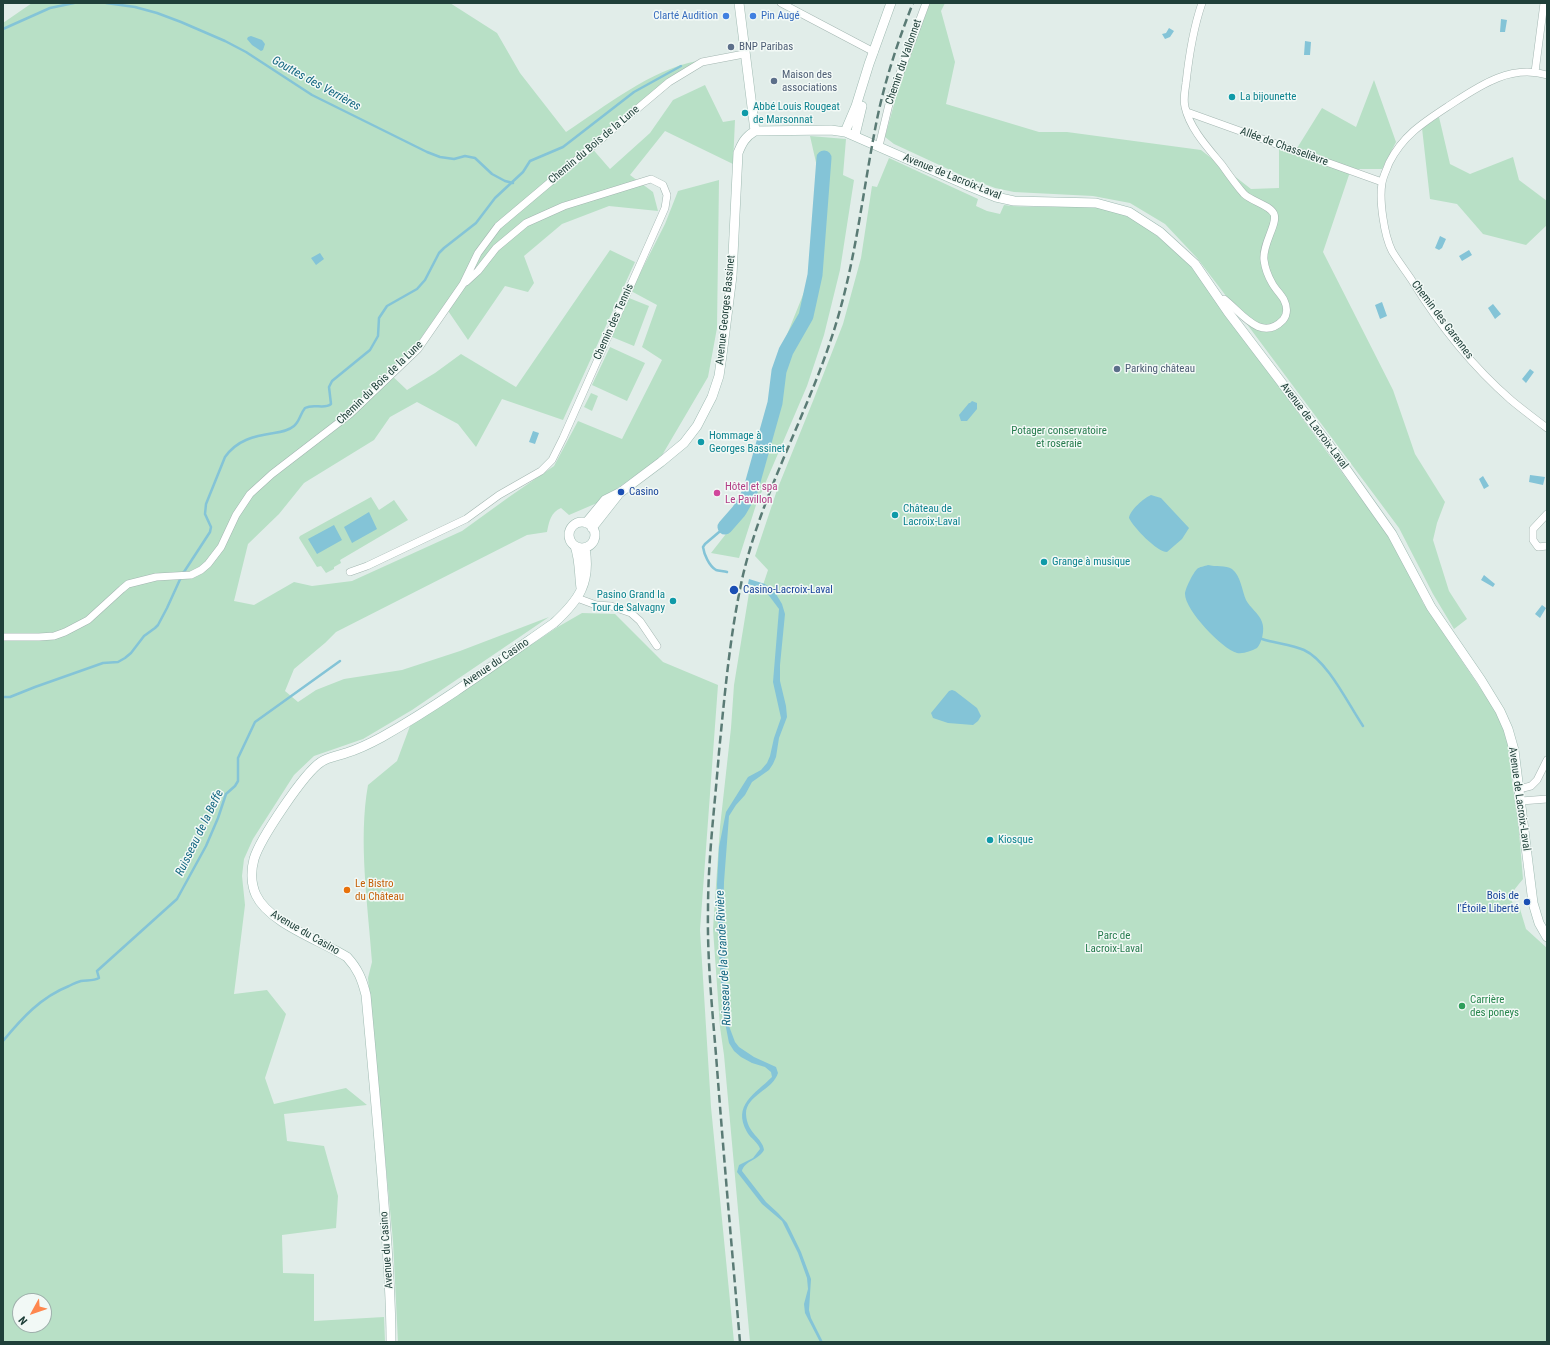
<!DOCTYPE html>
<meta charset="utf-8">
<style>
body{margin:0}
#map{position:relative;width:1550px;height:1345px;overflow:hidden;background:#e1ede9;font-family:"Roboto Condensed",sans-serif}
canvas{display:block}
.frame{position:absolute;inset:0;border:4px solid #20403a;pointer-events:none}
.north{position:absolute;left:12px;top:1293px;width:40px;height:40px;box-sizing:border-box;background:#f2f9f6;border:1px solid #9eafab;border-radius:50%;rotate:230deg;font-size:11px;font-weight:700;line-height:16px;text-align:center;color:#20403a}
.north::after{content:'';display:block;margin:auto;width:14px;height:18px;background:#fe874e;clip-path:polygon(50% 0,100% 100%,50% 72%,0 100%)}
</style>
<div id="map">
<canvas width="1550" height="1345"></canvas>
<div class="frame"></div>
<div class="north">N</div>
</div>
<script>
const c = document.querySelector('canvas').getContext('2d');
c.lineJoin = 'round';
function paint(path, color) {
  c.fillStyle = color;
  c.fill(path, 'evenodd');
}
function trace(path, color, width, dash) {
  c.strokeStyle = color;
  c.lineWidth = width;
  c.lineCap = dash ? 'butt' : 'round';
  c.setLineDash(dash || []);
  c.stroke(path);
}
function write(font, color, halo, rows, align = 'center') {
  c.font = font + ' "Roboto Condensed",sans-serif';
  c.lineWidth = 3;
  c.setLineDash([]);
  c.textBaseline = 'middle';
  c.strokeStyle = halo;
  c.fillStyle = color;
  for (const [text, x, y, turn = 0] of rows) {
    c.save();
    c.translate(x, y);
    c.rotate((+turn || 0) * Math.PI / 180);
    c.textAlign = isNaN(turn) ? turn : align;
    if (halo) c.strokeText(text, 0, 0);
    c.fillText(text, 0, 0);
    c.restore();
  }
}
paint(new Path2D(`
 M32 3H450L497 33 520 73 566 132C606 106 650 70 697 61L590 146 610 169 650 133 673 100 705 85 723 122 735 120 733 164 665 131 630 175 653 192 658 211 609 206 562 224 524 256 534 283 528 292 505 286 468 340 444 305 416 345 387 371 407 390 435 373 461 354 516 387 610 250 635 262 563 420 502 399 476 447 458 424 417 402 390 417 374 440 304 483 279 514 248 544 234 601 254 605 294 582 312 586 352 581 462 531 509 497 554 466 578 421 622 439 662 360 642 347 657 305 631 291 665 224 678 191 719 180 717 328 708 377 661 457 597 503 569 515 561 508C551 512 549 521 547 532L527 535 336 632 325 643 294 669 285 691 298 702 316 690 344 679 402 670 460 651 549 617 412 710 363 739 314 756 294 775 253 839 244 859 242 876 245 905 234 994 267 990 286 1014 265 1078 274 1104 346 1088 367 1105 284 1114 287 1141 324 1146 338 1196 336 1228 282 1235 283 1273 314 1274V1321L384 1317 385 1342H3V23ZM20 1301H44V1325H20Z
 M930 3H945L941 11 955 62 946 104 1039 132H1067L1201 150 1251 189 1279 188V149L1294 153 1322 108 1356 127 1374 80 1396 142 1382 169H1351L1323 252 1393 390 1415 454 1445 502 1437 523 1433 540 1449 591 1467 619 1454 629 1433 594 1399 528 1223 292 1197 258 1165 224 1130 203 1093 196 1014 192 995 188 963 176 894 144 885 137 899 86Z
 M1439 117 1450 164 1470 174 1513 157 1519 180 1547 201V225L1526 245 1483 234 1457 204 1430 199 1422 128Z
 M810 136 846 139 843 175 854 180 840 270 824 335 807 386 756 505 739 558 711 553 751 502 779 398 782 347 813 270 820 180Z
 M889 158 978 199 976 206 987 211 1000 214 1004 205C1034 209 1065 205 1095 207 1132 210 1164 241 1190 265L1398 549 1423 603 1499 716 1509 743 1512 782 1518 820 1523 879C1515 889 1503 900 1520 909L1526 929 1547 948V1342H750L724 1055 720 1027 713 929 720 827 731 728 734 685 749 593 761 591 768 570 755 556 777 490 813 401 843 324 861 258 872 186 877 187Z
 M629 298 649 306 634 346 612 337Z
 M610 347 645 363 627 401 592 385Z
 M591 393 598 396 592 411 584 407Z
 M371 497 379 510 394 500 408 520 340 560 341 563 334 567V569L326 573 321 566 317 567 299 538 300 536Z
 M582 613 615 614 663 662 718 685 700 930 711 1107 734 1342H398L393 1241 368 978 372 962C368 905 358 841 368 785L397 761 410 726 556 628Z`), '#b8e0c6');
paint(new Path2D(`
 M1501 19 1507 20 1505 32H1500Z
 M1169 28 1174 31 1170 37 1165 39 1162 34 1166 33Z
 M251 36 262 40 265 44 263 50 261 51 252 45 247 39 248 37Z
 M1305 41 1311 42 1310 55H1304Z
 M1440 236 1446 239 1442 248 1439 250 1435 248Z
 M1469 250 1472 255 1462 261 1459 256Z
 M320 253 324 259 316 265 311 258Z
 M1382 302 1387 316 1380 319 1375 305Z
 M1493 304 1501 314 1495 319 1488 308Z
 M1530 369 1534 372 1526 383 1522 379Z
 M972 401 977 403V409L967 421H961L959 415 969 403H970Z
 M533 431 539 433 535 444 529 442Z
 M1530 475 1545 477 1543 485 1529 482Z
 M1483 476 1489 486 1484 489 1479 479Z
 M1151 495 1161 498 1189 528 1182 539 1167 552C1157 552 1133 527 1129 518 1130 510 1144 498 1151 495Z
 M369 512 377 529 352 543 344 527Z
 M334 525 342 540 317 554 308 539Z
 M1208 565C1215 567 1226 565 1232 569 1241 576 1242 591 1246 600 1250 608 1259 613 1262 622 1265 629 1262 643 1257 648 1251 651 1244 654 1237 653 1222 649 1185 610 1185 594 1185 589 1193 573 1197 569 1199 567 1205 566 1208 565Z
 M1484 575 1495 584 1493 587 1481 580Z
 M749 579 765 584 776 594 782 604 785 614 780 665V681L786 706 787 717 779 738 776 757 773 764 769 770 752 782 745 795 736 805 729 816 724 882 723 927 725 944 726 1008 729 1026 735 1042 739 1047 754 1057 776 1067 778 1073C773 1090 746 1095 746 1114 747 1134 763 1138 764 1150 759 1160 744 1161 742 1171L766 1202 778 1213 787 1223 801 1252 811 1279 809 1310 811 1318 823 1342H820L805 1313 804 1304 808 1289 807 1278 798 1253 782 1221 762 1204 737 1172 739 1165 753 1158 760 1149C758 1142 751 1139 747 1132 732 1105 755 1094 772 1077L771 1072 765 1067 752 1063 741 1057 734 1051 729 1043 723 1012 719 951 717 884 719 847 726 812 748 777 761 770 767 763 770 756 774 738 781 718 773 682 779 609 764 589 748 584Z
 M1542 605 1546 608 1540 618 1535 614Z
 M952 690 955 691 977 708 981 716 978 721 973 725 948 723 933 718 931 713 949 691Z`), '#84c4d7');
trace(new Path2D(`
 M106 3 135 7 157 13 181 22 225 41 246 52 312 95 427 152 440 157 454 159 465 156 475 158 492 174 505 181 513 183
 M3 29 50 8 74 3
 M725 527 705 544 703 547C704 554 709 566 716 570 719 571 724 571 727 572
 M1262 639C1275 643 1292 645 1304 650 1328 661 1348 704 1363 726
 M3 697H10L35 687 103 663 118 662 125 658 131 653 144 636 155 628 158 625 167 608 182 575 210 532 211 527 205 514 206 504 225 457C237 440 254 436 274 433 281 432 288 431 294 426 300 421 300 414 305 408 314 403 324 410 331 404L329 387 332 381 370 350 378 336 379 318 387 306 417 289 425 280 439 253 444 248 476 223 495 198 523 172 530 161 563 147 634 92 681 66
 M3 1041C22 1018 41 997 69 986 73 984 77 982 81 981 87 980 94 981 99 978L97 971 177 899 206 846 218 818 226 794 235 786 238 781V758L255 722 340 661`), '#84c4d7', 2.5);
trace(new Path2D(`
 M725 527 739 511 750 492 775 403 779 371 786 351 806 316 815 275 824 158`), '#84c4d7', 15);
const street = new Path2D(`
 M781 3 874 52
 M1202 3C1193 29 1189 55 1186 83 1185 90 1183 99 1185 107 1190 129 1208 148 1222 165 1229 175 1236 185 1244 194 1251 201 1270 205 1274 214 1278 224 1262 244 1264 260 1265 268 1268 276 1272 283 1275 289 1281 294 1284 300 1287 306 1288 314 1283 320 1261 343 1241 312 1224 299L1221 301
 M1535 72 1544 3
 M1547 75C1510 64 1479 86 1450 105 1424 122 1403 135 1389 163 1387 169 1383 176 1382 183 1379 200 1384 235 1392 251 1398 261 1405 270 1411 279 1438 323 1472 366 1511 400 1523 410 1535 419 1547 428
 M1187 112 1382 182
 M879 146 890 100 926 3
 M1547 514 1533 529V540L1538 547 1547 546
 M350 572 367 566 466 519 499 495 541 471 552 460 563 438 665 208 667 195 663 185 651 179 564 206 526 223 496 248 478 271 466 282
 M577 598 596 605 611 606 631 613 640 621 657 646
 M3 637H39L54 636 65 632 88 620 122 589 128 584 156 577 191 575 201 570 208 564 221 547 236 515 250 494 272 474 350 414 418 349 463 284 478 253 498 226 669 82 702 62 744 54
 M1519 789 1531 786 1537 780 1547 760
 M1521 801 1547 799`);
const secondary = new Path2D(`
 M739 3 755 131
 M845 132 856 106 869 64 891 3
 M855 135 862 106
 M569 535a13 13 0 1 1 26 0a13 13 0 1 1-26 0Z
 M586 523 605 500 621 492 661 462 684 443 697 426 712 397 719 376 722 355 732 276 738 153C742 143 745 137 755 131L831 130 845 132 964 184 996 197 1014 201 1096 203 1129 212 1160 232 1195 264 1228 312 1329 445 1392 534 1431 607 1481 680 1500 711 1508 729 1514 750 1533 903 1539 923 1547 937
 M592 528 618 495
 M575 546C580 560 579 574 581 588
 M391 1342C391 1291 387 1241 383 1191 378 1125 372 1060 366 995 362 979 358 969 347 957 320 940 269 923 256 895 251 884 251 870 254 859 260 839 304 773 321 762 328 757 338 756 346 753 359 749 371 743 382 737 442 703 498 662 554 623 579 600 591 583 585 548`);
trace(street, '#a3b6b1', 8);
trace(secondary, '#9fbab2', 10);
trace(street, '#fff', 7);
trace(secondary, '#fff', 9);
trace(new Path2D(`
 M740 1342C732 1251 724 1159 717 1068 713 1015 707 963 708 910 708 857 715 805 719 752 725 692 730 633 743 575 765 483 815 401 840 310 856 253 863 193 874 135 882 89 896 46 913 3`), '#5a7b75', 2.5, [8, 4]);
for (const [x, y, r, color] of [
 [726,16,4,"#3f7fe0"],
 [753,16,4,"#3f7fe0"],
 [731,47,4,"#5c6f8a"],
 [774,81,4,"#5c6f8a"],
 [1232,97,4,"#0f9aa8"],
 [745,113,4,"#0f9aa8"],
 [1117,369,4,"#5c6f8a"],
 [701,442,4,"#0f9aa8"],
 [621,492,4,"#1a4fb4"],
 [717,493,4,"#d1479c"],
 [895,515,4,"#0f9aa8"],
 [1044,562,4,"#0f9aa8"],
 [734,590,5,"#1a4fb4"],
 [673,601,4,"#0f9aa8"],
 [990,840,4,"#0f9aa8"],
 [347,890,4,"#e8710a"],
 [1527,902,4,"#1a4fb4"],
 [1462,1006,4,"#2e9e5b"]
]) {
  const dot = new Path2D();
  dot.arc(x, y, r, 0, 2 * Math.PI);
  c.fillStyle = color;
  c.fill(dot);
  trace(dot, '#f2f9f6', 1.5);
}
write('11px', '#366cbe', '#f2f9f6', [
 ["Clarté Audition",718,16],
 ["Pin Augé",761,16,"left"]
], 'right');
write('11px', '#4e5e75', '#f2f9f6', [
 ["BNP Paribas",739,47],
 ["Maison des",782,75],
 ["associations",782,88],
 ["Parking château",1125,369]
], 'left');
write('11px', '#20403a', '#f2f9f6', [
 ["Chemin du Vallonnet",904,62,-71],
 ["Chemin du Bois de la Lune",594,145,-40],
 ["Allée de Chasselièvre",1284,147,20],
 ["Avenue de Lacroix-Laval",952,177,22],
 ["Avenue Georges Bassinet",726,310,-84],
 ["Chemin des Garennes",1442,320,53],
 ["Chemin des Tennis",614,322,-66],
 ["Chemin du Bois de la Lune",380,383,-44],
 ["Avenue de Lacroix-Laval",1314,426,53],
 ["Avenue du Casino",496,663,-34],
 ["Avenue de Lacroix-Laval",1519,799,82],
 ["Avenue du Casino",305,933,30],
 ["Avenue du Casino",387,1250,-94]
]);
write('11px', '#0d838f', '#f2f9f6', [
 ["La bijounette",1240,97],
 ["Abbé Louis Rougeat",753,107],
 ["de Marsonnat",753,120],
 ["Hommage à",709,436],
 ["Georges Bassinet",709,449],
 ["Château de",903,509],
 ["Lacroix-Laval",903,522],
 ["Grange à musique",1052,562],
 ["Pasino Grand la",665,595,"right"],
 ["Tour de Salvagny",665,608,"right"],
 ["Kiosque",998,840]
], 'left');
write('11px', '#267b4d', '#f2f9f6', [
 ["Potager conservatoire",1059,431],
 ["et roseraie",1059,444],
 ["Parc de",1114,936],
 ["Lacroix-Laval",1114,949]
]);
write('11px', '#b23c85', '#f2f9f6', [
 ["Hôtel et spa",725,487],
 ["Le Pavillon",725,500]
], 'left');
write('11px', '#164399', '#f2f9f6', [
 ["Casino",629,492],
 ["Casino-Lacroix-Laval",743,590],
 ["Bois de",1519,896,"right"],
 ["l'Étoile Liberté",1519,909,"right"]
], 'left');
write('11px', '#c56008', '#f2f9f6', [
 ["Le Bistro",355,884],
 ["du Château",355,897]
], 'left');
write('11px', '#27864d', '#f2f9f6', [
 ["Carrière",1470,1000],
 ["des poneys",1470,1013]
], 'left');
write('italic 12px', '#146782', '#f2f9f6', [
 ["Gouttes des Verrières",316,84,29],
 ["Ruisseau de la Beffe",200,833,-64],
 ["Ruisseau de la Grande Rivière",724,958,-93]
]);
</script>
